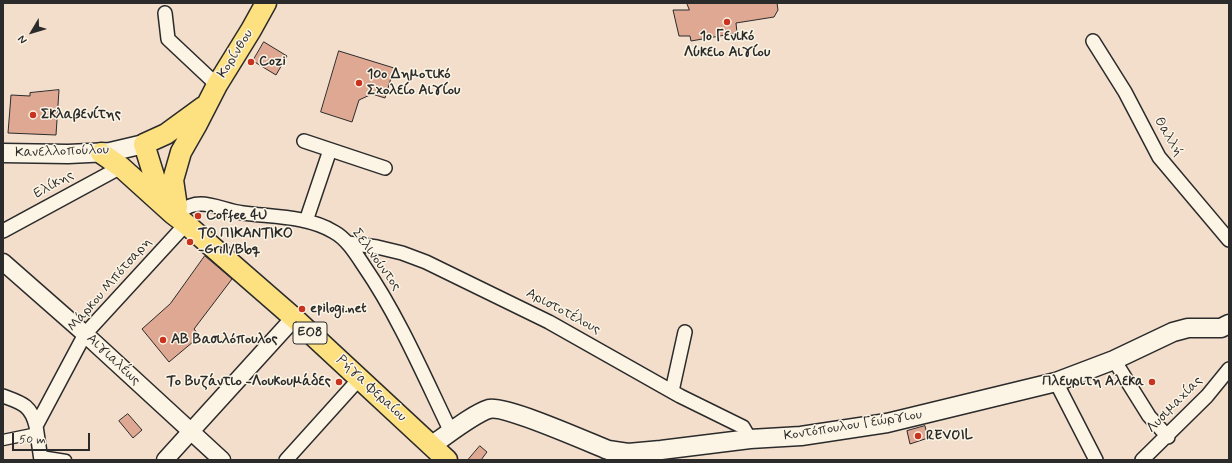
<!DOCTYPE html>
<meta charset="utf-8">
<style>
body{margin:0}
#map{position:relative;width:1232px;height:463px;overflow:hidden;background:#f3decc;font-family:Mynerve,sans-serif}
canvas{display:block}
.frame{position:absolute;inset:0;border:4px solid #2b2b2b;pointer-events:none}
.north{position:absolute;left:12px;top:12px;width:40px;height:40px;-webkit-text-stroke:3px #fcf5e5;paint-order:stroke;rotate:232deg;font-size:11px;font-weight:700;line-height:16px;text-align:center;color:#2b2b2b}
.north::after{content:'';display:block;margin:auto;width:14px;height:18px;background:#2b2b2b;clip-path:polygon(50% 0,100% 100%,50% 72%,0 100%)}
.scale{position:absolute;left:12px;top:433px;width:78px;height:18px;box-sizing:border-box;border:2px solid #2b2b2b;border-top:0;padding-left:5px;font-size:12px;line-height:14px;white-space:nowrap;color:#2b2b2b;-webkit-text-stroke:3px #fcf5e5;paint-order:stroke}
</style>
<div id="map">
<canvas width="1232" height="463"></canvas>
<div class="frame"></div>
<div class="north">N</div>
<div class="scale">50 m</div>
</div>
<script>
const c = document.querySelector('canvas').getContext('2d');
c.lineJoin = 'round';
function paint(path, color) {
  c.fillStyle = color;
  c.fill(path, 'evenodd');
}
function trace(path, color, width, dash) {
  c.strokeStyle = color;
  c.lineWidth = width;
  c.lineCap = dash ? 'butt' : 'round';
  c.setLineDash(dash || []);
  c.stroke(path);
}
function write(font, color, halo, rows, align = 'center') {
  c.font = font + ' Mynerve,sans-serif';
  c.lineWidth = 3;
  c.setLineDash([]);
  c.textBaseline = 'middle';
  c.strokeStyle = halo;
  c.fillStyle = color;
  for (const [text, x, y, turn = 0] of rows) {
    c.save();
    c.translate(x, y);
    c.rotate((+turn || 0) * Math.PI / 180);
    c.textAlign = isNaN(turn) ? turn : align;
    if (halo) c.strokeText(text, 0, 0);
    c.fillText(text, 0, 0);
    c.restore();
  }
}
const building = new Path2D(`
 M687 3H777L778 10 774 17 736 23 737 33 691 41 690 36H679L673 10H689Z
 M264 42 287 56 276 75 253 61Z
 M339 51 394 68 385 98 372 94 359 100 352 122 321 112Z
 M59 90 56 135 8 133 11 95 30 96V93Z
 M205 256 232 279 194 329 200 336 169 362 142 329 170 304Z
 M128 414 142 430 133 438 119 421Z
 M925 426 928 438 910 444 907 431Z
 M480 446 487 452 481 460H468Z`);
paint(building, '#dea893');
trace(building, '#2b2b2b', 1);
const pedestrian = new Path2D(`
 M3 440 37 433
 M41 456 66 460`);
const minor = new Path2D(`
 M165 13 168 39 217 85
 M1093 41 1125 92 1159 157 1229 240
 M304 141 385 168
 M180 212C200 195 219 210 243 213 272 217 308 216 334 232 347 239 356 254 364 266 399 317 424 376 451 432
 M306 221 330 150
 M3 231 121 167
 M348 243 377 247 402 253 426 262 549 322 680 396 743 427 750 439
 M1114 360 1149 416 1168 437
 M1056 382 1096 460
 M672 391 685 332
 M3 396C22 403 31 405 36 426
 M41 460 36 426 85 334 186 224
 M286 460 360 378
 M1142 460 1207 396 1229 369`);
const tertiary = new Path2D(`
 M3 262 85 334 222 460
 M165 460 294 318`);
const secondary = new Path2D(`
 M3 153 68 154 110 152 144 144
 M432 445C447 435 473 414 489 409 505 405 588 442 608 450L628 453 661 450 750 439 801 436 887 423 1056 382 1114 360 1173 332 1188 328H1221L1229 324`);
const primary = new Path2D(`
 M101 153 121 167 173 214 186 224 294 318 447 460
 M165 204 158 189 144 144 166 134 203 107
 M177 207 173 180 181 152 197 124 217 85 251 30 266 3`);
trace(pedestrian, '#2b2b2b', 13);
trace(minor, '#2b2b2b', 16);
trace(tertiary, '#2b2b2b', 19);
trace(secondary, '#2b2b2b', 21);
trace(primary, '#2b2b2b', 23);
trace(pedestrian, '#fcf5e5', 10);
trace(minor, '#fcf5e5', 13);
trace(tertiary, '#fcf5e5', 16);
trace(secondary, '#fcf5e5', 18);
trace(primary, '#fde080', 20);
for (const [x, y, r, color] of [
 [727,22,4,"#c8321e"],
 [251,62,4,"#c8321e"],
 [359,83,4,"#c8321e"],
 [33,115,4,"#c8321e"],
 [198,216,4,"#c8321e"],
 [190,242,4,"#c8321e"],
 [302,309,4,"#c8321e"],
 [163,340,4,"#c8321e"],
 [339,382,4,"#c8321e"],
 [1152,382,4,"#c8321e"],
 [918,436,4,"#c8321e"]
]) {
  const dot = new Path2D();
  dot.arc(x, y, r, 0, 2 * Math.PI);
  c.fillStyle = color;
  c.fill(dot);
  trace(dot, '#fcf5e5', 1.5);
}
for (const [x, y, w] of [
 [310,333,34]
]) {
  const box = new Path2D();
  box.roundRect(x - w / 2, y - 11, w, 22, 3);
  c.fillStyle = '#fcf5e5';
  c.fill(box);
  trace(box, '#2b2b2b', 1);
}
write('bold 13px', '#2b2b2b', null, [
 ["ΕΟ8",310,333]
]);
write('bold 14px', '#2b2b2b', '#fcf5e5', [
 ["1o Γενικό",727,37,"center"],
 ["Λύκειο Αιγίου",727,53,"center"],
 ["Cozi",259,62],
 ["10o Δημοτικό",367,75],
 ["Σχολείο Αιγίου",367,91],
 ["Σκλαβενίτης",41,115],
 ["Coffee 4U",206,216],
 ["ΤΟ ΠΙΚΑΝΤΙΚΟ",198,234],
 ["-Grill/Bbq",198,250],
 ["epilogi.net",310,309],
 ["ΑΒ Βασιλόπουλος",171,340],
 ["Το Βυζάντιο -Λουκουμάδες",331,382,"right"],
 ["Πλευριτη Αλεκα",1144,382,"right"],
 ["REVOIL",926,436]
], 'left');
write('14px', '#2b2b2b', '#fcf5e5', [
 ["Κορίνθου",236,54,-58],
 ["Θαλλή",1168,137,59],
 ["Κανελλοπούλου",62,152,-2],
 ["Ελίκης",54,185,-29],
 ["Σελινούντος",376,260,54],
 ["Μάρκου Μπότσαρη",110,285,-49],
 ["Αριστοτέλους",563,312,28],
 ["Αιγιαλέως",113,360,43],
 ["Ρήγα Φεραίου",371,389,43],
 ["Λυσιμαχίας",1175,405,-46],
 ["Κοντόπουλου Γεώργιου",853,426,-9]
]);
</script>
